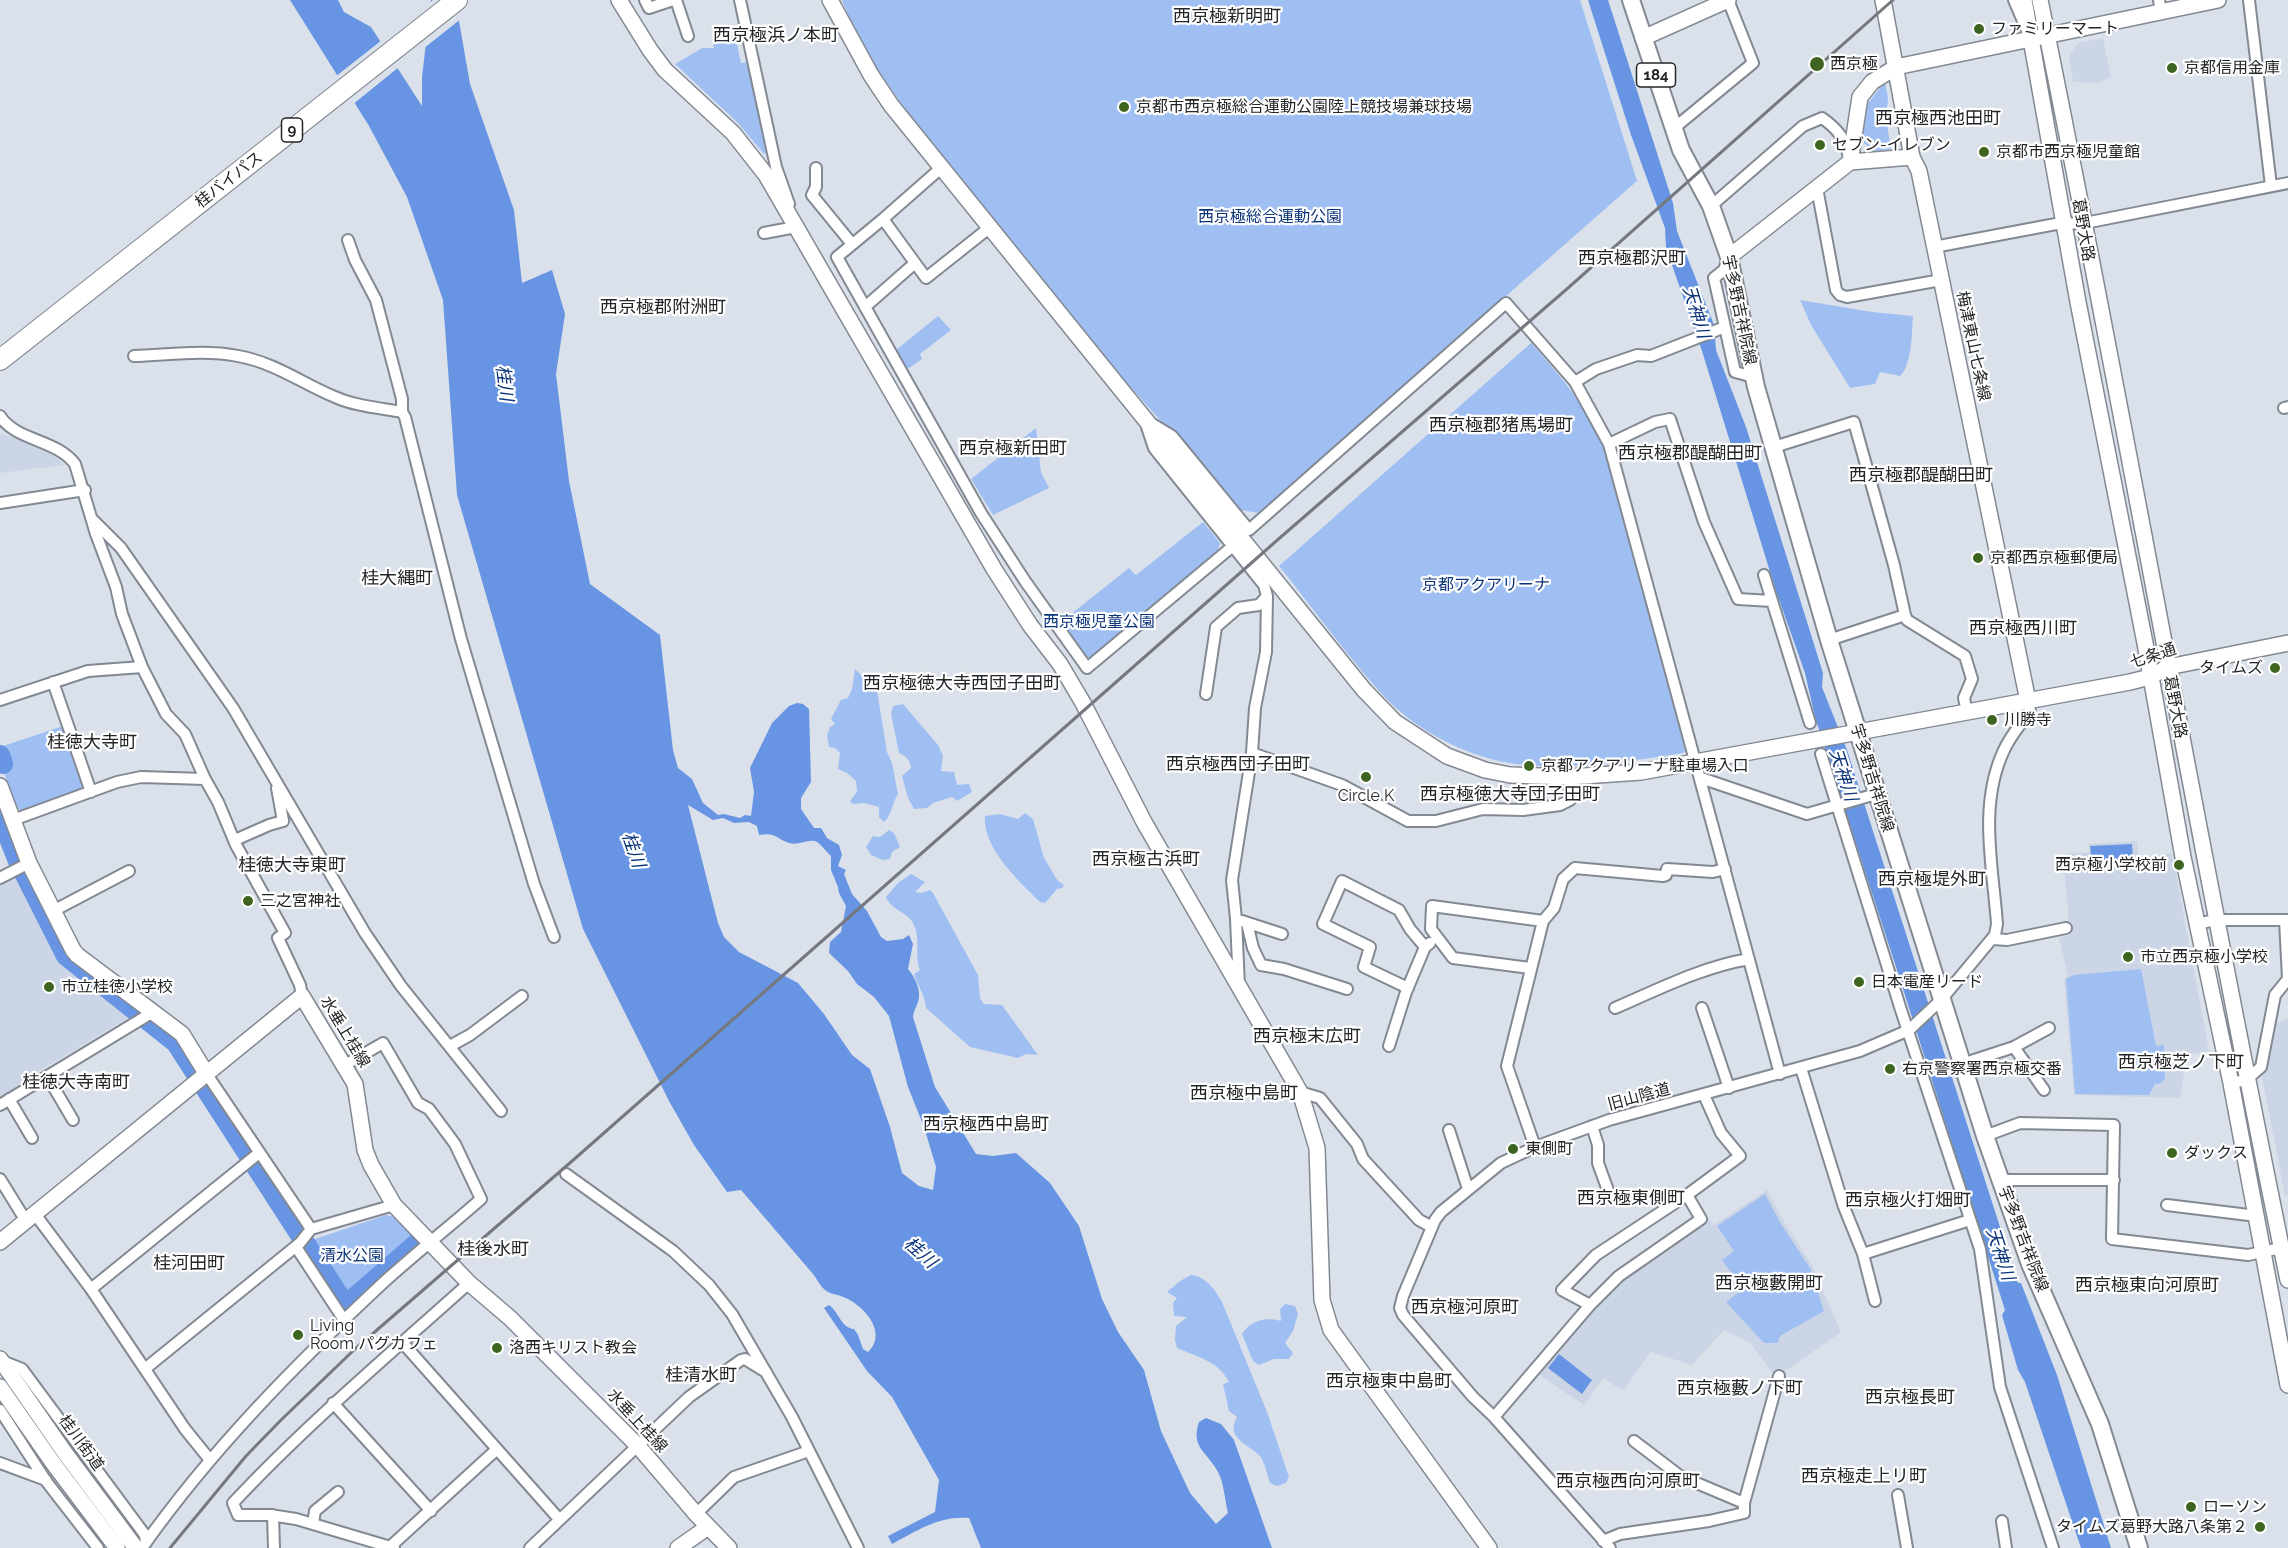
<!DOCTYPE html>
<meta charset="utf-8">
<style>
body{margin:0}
canvas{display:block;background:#dbe1eb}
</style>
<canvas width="2288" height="1548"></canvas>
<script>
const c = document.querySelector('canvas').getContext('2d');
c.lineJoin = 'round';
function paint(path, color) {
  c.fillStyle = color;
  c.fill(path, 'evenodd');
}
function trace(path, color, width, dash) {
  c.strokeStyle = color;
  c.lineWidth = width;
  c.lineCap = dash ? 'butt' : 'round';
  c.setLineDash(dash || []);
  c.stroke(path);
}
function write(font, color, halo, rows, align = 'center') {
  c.font = font + ' Raleway,"Noto Sans JP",sans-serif';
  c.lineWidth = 4.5;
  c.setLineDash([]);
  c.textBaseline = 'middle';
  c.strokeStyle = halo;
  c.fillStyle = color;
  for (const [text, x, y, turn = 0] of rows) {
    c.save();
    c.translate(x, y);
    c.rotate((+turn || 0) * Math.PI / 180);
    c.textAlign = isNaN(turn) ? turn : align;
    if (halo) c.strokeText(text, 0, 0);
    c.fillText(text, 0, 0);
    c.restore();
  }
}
paint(new Path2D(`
 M2103 38 2111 77 2098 83 2073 82 2069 56 2078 43Z
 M0 434 12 437 54 455 64 465 0 473Z
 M2137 841 2139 859 2172 853 2209 1051 2187 1055 2180 1098 2074 1095 2064 979 2068 976 2059 938 2070 935 2063 854 2089 852V844Z
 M18 875 62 960 134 1014 19 1083V1086L0 1097V884Z
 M2288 1018V1195L2285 1196 2262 1077 2273 1025Z
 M1767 1190 1786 1225 1812 1265 1841 1332 1786 1371 1772 1373 1751 1343 1724 1330 1692 1365 1651 1352 1623 1391 1604 1378 1584 1405 1538 1374 1613 1289 1708 1218 1714 1225Z`), '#cbd5e5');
paint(new Path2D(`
 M842 0H1580L1637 181 1259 513 1240 510 1110 364 917 125 879 72 849 17Z
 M736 39 741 63 749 62 770 153 764 154 738 123 675 64 702 48H714L713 43Z
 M1885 82 1888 98 1886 119 1891 149 1874 152 1864 143 1862 136 1868 103Z
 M1800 300 1872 312 1913 316C1912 331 1912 366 1900 376L1880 372 1875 384 1850 388 1811 325Z
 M938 316 951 330 920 354 922 359 906 370 896 350Z
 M1531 343C1561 377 1586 405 1603 447L1675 712 1685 751 1683 753C1632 761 1576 770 1524 765 1471 760 1415 731 1380 692 1344 652 1313 608 1279 566Z
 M1036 428 1041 472 1049 488 993 515 971 479Z
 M1203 522 1220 543 1218 550 1092 657 1086 658 1061 622 1129 568 1136 575Z
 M855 669 877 691 887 752 892 763 898 794C892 803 892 815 884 822L879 817V807L864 803 853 804 850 801 857 792 856 781 847 773 838 769 840 753 835 748 829 747 827 736 830 727 835 724 831 719 841 700 848 698 852 689Z
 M903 704 938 745 943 756 941 771 954 772 957 785 969 784 972 792 957 801 952 797 933 803 927 808 914 809 908 798 902 776 911 768C910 760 906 756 899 753L891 714 893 706Z
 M63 726 83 784 80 791 23 811 17 808 3 769 6 764 0 747Z
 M1025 813 1033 819 1044 858 1058 881 1064 885 1062 888 1057 889 1045 903 1040 902C1018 880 983 849 985 816L1000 814 1018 819Z
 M889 830 894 833 900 847 892 852 890 859 883 860 871 855 866 847 873 836 880 837Z
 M911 874 925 882 915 892 922 893 930 890 933 893 978 975 980 998 984 1004 1002 1005 1038 1055 1026 1054 1018 1058 970 1047 926 1008C925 996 918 986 914 974L920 970C914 954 921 937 913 923 907 912 890 909 886 897L898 883Z
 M2141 969 2156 1046 2164 1045 2165 1079 2159 1084H2155L2149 1095 2075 1094 2066 979 2074 975Z
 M1765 1194 1781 1224 1810 1268 1824 1311 1780 1336 1778 1343H1764L1726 1302 1743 1289 1722 1260 1734 1251 1717 1226Z
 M386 1215 396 1217 416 1238 347 1300 309 1243 312 1240Z
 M1191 1275C1207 1277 1215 1290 1222 1302L1267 1412 1289 1477 1286 1483 1277 1486 1270 1483C1267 1475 1265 1461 1259 1455 1248 1444 1225 1438 1237 1417L1229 1411 1223 1384 1229 1382C1220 1362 1196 1356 1177 1348L1175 1340 1176 1326 1187 1317 1174 1316 1173 1303 1177 1298 1167 1292 1180 1281Z
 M1285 1304 1295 1306 1298 1314 1293 1331 1285 1343 1293 1353 1289 1359H1274L1259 1365 1253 1361 1242 1334C1251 1320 1266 1317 1281 1321L1280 1309Z`), '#9fbff3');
paint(new Path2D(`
 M290 0H338L344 12 371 27 422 106V77L431 0H462L458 15 470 84 514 210 522 283 552 270 565 314 556 374 569 481 590 584 660 635 673 750 678 768 692 779 703 803 718 815 724 814 740 818 745 815 751 816 754 792 750 768 772 723 789 706 797 703 803 704 809 709 811 782 801 798V809L814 828H821L827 838 839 845 842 855 838 866 846 870 844 874 852 894 867 911 881 937 887 941 903 939 909 935 913 944 908 969C915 977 922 991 918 1002 916 1008 914 1010 913 1017L935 1087 976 1154 993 1156 1016 1153 1050 1183 1079 1226 1102 1299 1118 1332 1144 1370 1161 1431 1190 1493 1216 1524 1228 1513C1225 1501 1224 1483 1218 1472 1208 1452 1190 1448 1199 1422L1206 1418 1221 1424 1234 1440 1272 1548H981L969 1518C938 1516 919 1530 892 1544L888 1536 935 1512 939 1480 892 1397 867 1371 824 1308 829 1305C839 1312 841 1328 854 1329L858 1335 863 1349 868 1352C889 1333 863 1304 843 1297 837 1294 831 1295 825 1290 820 1286 817 1279 813 1274L741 1190 727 1192 694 1145 669 1101 583 929 457 495 443 300 407 197 369 126ZM688 805 713 820 723 818 734 823 749 822 757 826 759 835C776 832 775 838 789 843 799 846 809 838 817 842 822 845 826 852 831 856V870L838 887 839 893 846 906 841 932 830 942 829 953 848 971 857 984 874 997 889 1016 908 1087 924 1127 936 1167 933 1190 919 1186 902 1173 890 1127 870 1069 852 1055 824 1014 798 983 739 952 724 937 718 923Z
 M1588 0H1608L1673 203 1677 231 1714 325 1716 350 1746 427 1823 673 1822 687 1847 750 2018 1283H2021L2057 1375 2111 1548H2081L2025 1382 2018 1370 2002 1315 2005 1310 1896 967 1815 717 1805 673 1775 588 1702 351 1666 248 1665 228 1631 135Z
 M2132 844 2133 860 2092 863 2090 846Z
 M1559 1354 1592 1380 1582 1394 1548 1368Z`), '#6795e3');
paint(new Path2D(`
 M433 0H465L462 18 423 49 428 4Z
 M382 40 399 67 352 105 335 77Z`), '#dbe1eb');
trace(new Path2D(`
 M0 755 3 764
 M0 815 17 859 66 956 176 1043 344 1303H348L417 1243`), '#6795e3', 20);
const street = new Path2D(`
 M645 0 649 8 673 0
 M676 0 688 36
 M740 0 776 167 789 204
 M2014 0 2026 28
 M2159 0 2161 12
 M2249 0 2271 186
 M1673 129 1753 63 1728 0
 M816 168V187L812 195 852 244
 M941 168 883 219 837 257 981 513 1025 581 1087 668 1233 546
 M1817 188 1836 290 1840 295 1847 297 1941 280
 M1711 206 1803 126 1822 118C1835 127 1846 138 1848 154
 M883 219 926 278 989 228
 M764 233 796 227 794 221
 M348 240 355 260 376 300 402 399V412L405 417 461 639 534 884 554 937
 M1934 247 2056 224 2085 223 2288 183
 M1728 258 1724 270 1714 278 1735 372 1754 377
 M865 307 915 263
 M134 356C168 355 204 349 238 356 276 363 301 383 335 397 355 406 380 408 402 412
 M1575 382 1596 369 1637 355 1651 356 1725 327
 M2284 408 2288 407
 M0 416C16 441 56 439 75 464L96 534 116 587 122 614 142 667 166 714 185 734 205 779 218 802 236 845 285 933 278 938 300 985 302 996
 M1154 425 1172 436 1249 530 1506 303 1575 382 1609 444 1780 1074
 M1147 427 1154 448 1264 585 1267 596 1266 652 1255 708 1252 753 1232 880 1236 919 1239 986
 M1609 444 1655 422 1670 419 1704 522 1738 599 1772 601
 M1774 447 1854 422 1894 565 1905 615 1907 620 1965 656 1972 679 1964 698 1967 712
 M0 503 85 490
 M94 521 121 548 233 708 365 933 401 986 501 1111
 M1764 575 1810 723
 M1829 640 1905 615
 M53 682 91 792
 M1206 694 1216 627 1238 608 1259 605 1267 596
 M0 700 88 671 142 667
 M1252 753 1342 785 1408 821H1436L1483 809 1523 810 1560 805 1570 800 1569 777
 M1821 754 1901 1010 1980 1249 2000 1387 2053 1548
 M1701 778 1807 814 1876 794
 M13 820 117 782 141 777 205 779
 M235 840 269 825 283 821 277 788
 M0 878 29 863
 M53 911 129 871
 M1242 921 1282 934
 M1247 923 1253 948 1261 965 1284 969 1347 989
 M2197 924 2215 920H2288
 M1993 939 2007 940 2066 928
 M1530 968 1453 958 1431 929 1432 906 1543 921
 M1408 988 1364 967 1370 947 1323 924 1342 881 1399 910 1410 929 1425 947
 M1615 1008C1659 989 1702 967 1749 959
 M1702 1008 1729 1088
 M450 1046 470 1035 522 996
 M1389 1046 1406 992 1425 947 1430 943
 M2014 1047 2044 1090
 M1962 1064 2014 1047 2049 1028
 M1801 1068 1844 1207 1863 1254 1875 1301
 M206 1073 311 1229 394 1205
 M47 1076 73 1120
 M2231 1083 2246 1080 2261 1067 2275 995 2288 979 2285 920
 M1300 1092 1320 1098 1357 1144 1363 1159 1419 1220 1432 1227
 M9 1099 32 1138
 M0 1105 153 1012
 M1592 1126 1598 1145V1163L1610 1196
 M1449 1130 1468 1189
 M1985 1136 2020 1123 2114 1125 2112 1239 2248 1255 2281 1248
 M1535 1147 1507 1066 1543 921 1554 908 1563 879 1575 868 1663 876 1666 875 1667 869 1713 872 1725 869
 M566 1174 673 1251 709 1285 732 1314 792 1417 858 1548
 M0 1179 26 1221
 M2001 1180H2114
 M2167 1205 2257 1216
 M35 1214 91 1289 185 1429 210 1460
 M296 1247 344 1320
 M1863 1254 1970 1220
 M91 1289 259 1153
 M1590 1305 1562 1290 1596 1255 1687 1195 1740 1156 1721 1133 1704 1095
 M402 1342 559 1519
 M2 1361 22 1369 145 1535 146 1543
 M146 1368 300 1243 311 1229
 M333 1403 431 1511
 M0 1410 46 1481 98 1548
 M1494 1417 1590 1305 1619 1276 1701 1219 1687 1195
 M0 1463 46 1480
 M1898 1495 1907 1548
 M1744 1503 1779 1376
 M696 1514 734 1477 809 1451
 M273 1515 274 1548
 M2002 1521 2006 1548
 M313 1523 315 1511 338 1492
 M1603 1541 1620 1534 1709 1521 1744 1513V1503L1680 1476 1634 1441
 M391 1546 496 1450
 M142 1548C211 1450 296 1364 384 1282 415 1254 449 1227 481 1199L455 1144 429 1109 418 1103 383 1043 345 1065
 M394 1548 296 1519 270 1515H238L233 1503C307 1424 389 1355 469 1283
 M530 1548 689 1397 741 1360 745 1359 766 1372
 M1610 1548 1494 1417 1473 1397 1403 1315 1400 1308 1403 1296 1435 1220 1441 1212 1501 1163 1535 1147 1609 1120 1860 1051 1909 1030 1941 1000 1995 935 1997 924C1993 867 1978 805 2004 750 2010 736 2021 724 2030 711L2028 701`);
const secondary = new Path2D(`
 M619 0 650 50 665 70 733 133 766 175 994 569 1030 625 1060 664 1083 703 1144 822 1300 1092 1317 1148 1322 1300 1331 1330 1489 1548
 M830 0 871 75 891 105 1364 690 1395 722 1447 756 1485 770 1510 775 1569 777 1641 772 2130 682 2150 677 2168 667 2288 643
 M1883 0 1912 157 1919 171 2028 701
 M2024 0 2078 302 2145 643 2183 857 2231 1083 2288 1385
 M2040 0C2127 426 2200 854 2288 1280
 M1643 38 1728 0
 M1850 162 1860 97 1872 82 1896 67 2218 0
 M1729 257 1850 162 1912 157
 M0 786 29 863 73 950 77 955 182 1034 206 1073
 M0 1242 302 996 355 1084 365 1150 371 1165 394 1205 469 1283 510 1318 638 1446 696 1514 729 1548
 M0 1359 65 1453 135 1547
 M0 1387 53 1463 117 1548
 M678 1548 708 1527`);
const primary = new Path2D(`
 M1631 0 1681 150 1711 206 1729 257 1756 387 1829 640 1985 1136 2030 1264 2100 1424 2139 1548`);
const highway = new Path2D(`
 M0 360 457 0`);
trace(street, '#838992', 14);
trace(secondary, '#838992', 18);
trace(primary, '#838992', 20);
trace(highway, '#838992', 22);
trace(street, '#fff', 10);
trace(secondary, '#fff', 15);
trace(primary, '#fff', 16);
trace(highway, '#fff', 20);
trace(new Path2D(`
 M170 1548 246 1456 281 1420 355 1349 571 1162 1282 536 1568 288 1893 0`), '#75797f', 3);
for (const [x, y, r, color] of [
 [1979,29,6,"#3d651f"],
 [1817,64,8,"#3d651f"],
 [2172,68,6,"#3d651f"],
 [1124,107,6,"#3d651f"],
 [1820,145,6,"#3d651f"],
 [1984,152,6,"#3d651f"],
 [1978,558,6,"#3d651f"],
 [2275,668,6,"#3d651f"],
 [1992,720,6,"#3d651f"],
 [1529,766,6,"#3d651f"],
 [1366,777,6,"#3d651f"],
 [2179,865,6,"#3d651f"],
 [248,901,6,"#3d651f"],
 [2128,957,6,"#3d651f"],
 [1859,982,6,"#3d651f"],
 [49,987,6,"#3d651f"],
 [1890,1069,6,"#3d651f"],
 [1513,1149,6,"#3d651f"],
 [2172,1153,6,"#3d651f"],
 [298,1335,6,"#3d651f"],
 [497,1348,6,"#3d651f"],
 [2191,1507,6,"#3d651f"],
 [2260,1527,6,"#3d651f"]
]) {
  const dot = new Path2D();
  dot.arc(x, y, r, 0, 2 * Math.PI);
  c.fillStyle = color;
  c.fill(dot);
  trace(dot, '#fff', 2);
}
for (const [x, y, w] of [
 [1656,75,39],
 [292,130,21]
]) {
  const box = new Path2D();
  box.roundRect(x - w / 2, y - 12, w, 24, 4.5);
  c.fillStyle = '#fff';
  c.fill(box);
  trace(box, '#232629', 1.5);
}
write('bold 15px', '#232629', null, [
 ["184",1656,75],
 ["9",292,130]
]);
write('16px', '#232629', '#fff', [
 ["ファミリーマート",1991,29],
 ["西京極",1830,64],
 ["京都信用金庫",2184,68],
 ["京都市西京極総合運動公園陸上競技場兼球技場",1136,107],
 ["セブン-イレブン",1832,145],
 ["京都市西京極児童館",1996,152],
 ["京都西京極郵便局",1990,558],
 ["タイムズ",2263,668,"right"],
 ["川勝寺",2004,720],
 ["京都アクアリーナ駐車場入口",1541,766],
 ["Circle K",1366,796,"center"],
 ["西京極小学校前",2167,865,"right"],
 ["三之宮神社",260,901],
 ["市立西京極小学校",2140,957],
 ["日本電産リード",1871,982],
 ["市立桂徳小学校",61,987],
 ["右京警察署西京極交番",1902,1069],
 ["東側町",1525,1149],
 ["ダックス",2184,1153],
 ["Living",310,1326],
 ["Room パグカフェ",310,1344],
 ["洛西キリスト教会",509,1348],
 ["ローソン",2203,1507],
 ["タイムズ葛野大路八条第２",2248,1527,"right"]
], 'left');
write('16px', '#232629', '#fff', [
 ["桂バイパス",229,180,-38],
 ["葛野大路",2083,230,80],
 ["宇多野吉祥院線",1739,310,78],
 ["梅津東山七条線",1973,346,78],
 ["七条通",2153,656,-18],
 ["葛野大路",2175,707,79],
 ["宇多野吉祥院線",1872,778,73],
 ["水垂上桂線",345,1032,59],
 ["旧山陰道",1639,1097,-15],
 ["宇多野吉祥院線",2023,1239,69],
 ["水垂上桂線",637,1421,47],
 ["桂川街道",81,1443,54]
]);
write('16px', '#0c3579', '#fff', [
 ["西京極総合運動公園",1270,217],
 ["京都アクアリーナ",1486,585],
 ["西京極児童公園",1099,622],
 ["清水公園",352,1256]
]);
write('18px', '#232629', '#fff', [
 ["西京極新明町",1227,17],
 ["西京極浜ノ本町",776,36],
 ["西京極西池田町",1938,119],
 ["西京極郡沢町",1632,259],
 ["西京極郡附洲町",663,308],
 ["西京極郡猪馬場町",1501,426],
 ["西京極新田町",1013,449],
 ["西京極郡醍醐田町",1690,454],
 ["西京極郡醍醐田町",1921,476],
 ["桂大縄町",397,579],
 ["西京極西川町",2023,629],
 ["西京極徳大寺西団子田町",962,684],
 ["桂徳大寺町",92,743],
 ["西京極西団子田町",1238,765],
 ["西京極徳大寺団子田町",1510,795],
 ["西京極古浜町",1146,860],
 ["桂徳大寺東町",292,866],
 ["西京極堤外町",1932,880],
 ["西京極末広町",1307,1037],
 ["西京極芝ノ下町",2181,1063],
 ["桂徳大寺南町",76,1083],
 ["西京極中島町",1244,1094],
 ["西京極西中島町",986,1125],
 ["西京極東側町",1631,1199],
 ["西京極火打畑町",1908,1201],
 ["桂後水町",493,1250],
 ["桂河田町",189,1264],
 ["西京極藪開町",1769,1284],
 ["西京極東向河原町",2147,1286],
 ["西京極河原町",1465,1308],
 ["桂清水町",701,1376],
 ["西京極東中島町",1389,1382],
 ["西京極藪ノ下町",1740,1389],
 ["西京極長町",1910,1398],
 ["西京極走上リ町",1864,1477],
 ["西京極西向河原町",1628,1482]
]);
write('italic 18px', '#0d367a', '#fff', [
 ["天神川",1696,312,73],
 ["桂川",504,383,83],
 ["天神川",1843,775,72],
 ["桂川",633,850,71],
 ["桂川",920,1253,42],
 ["天神川",2000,1254,72]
]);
</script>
